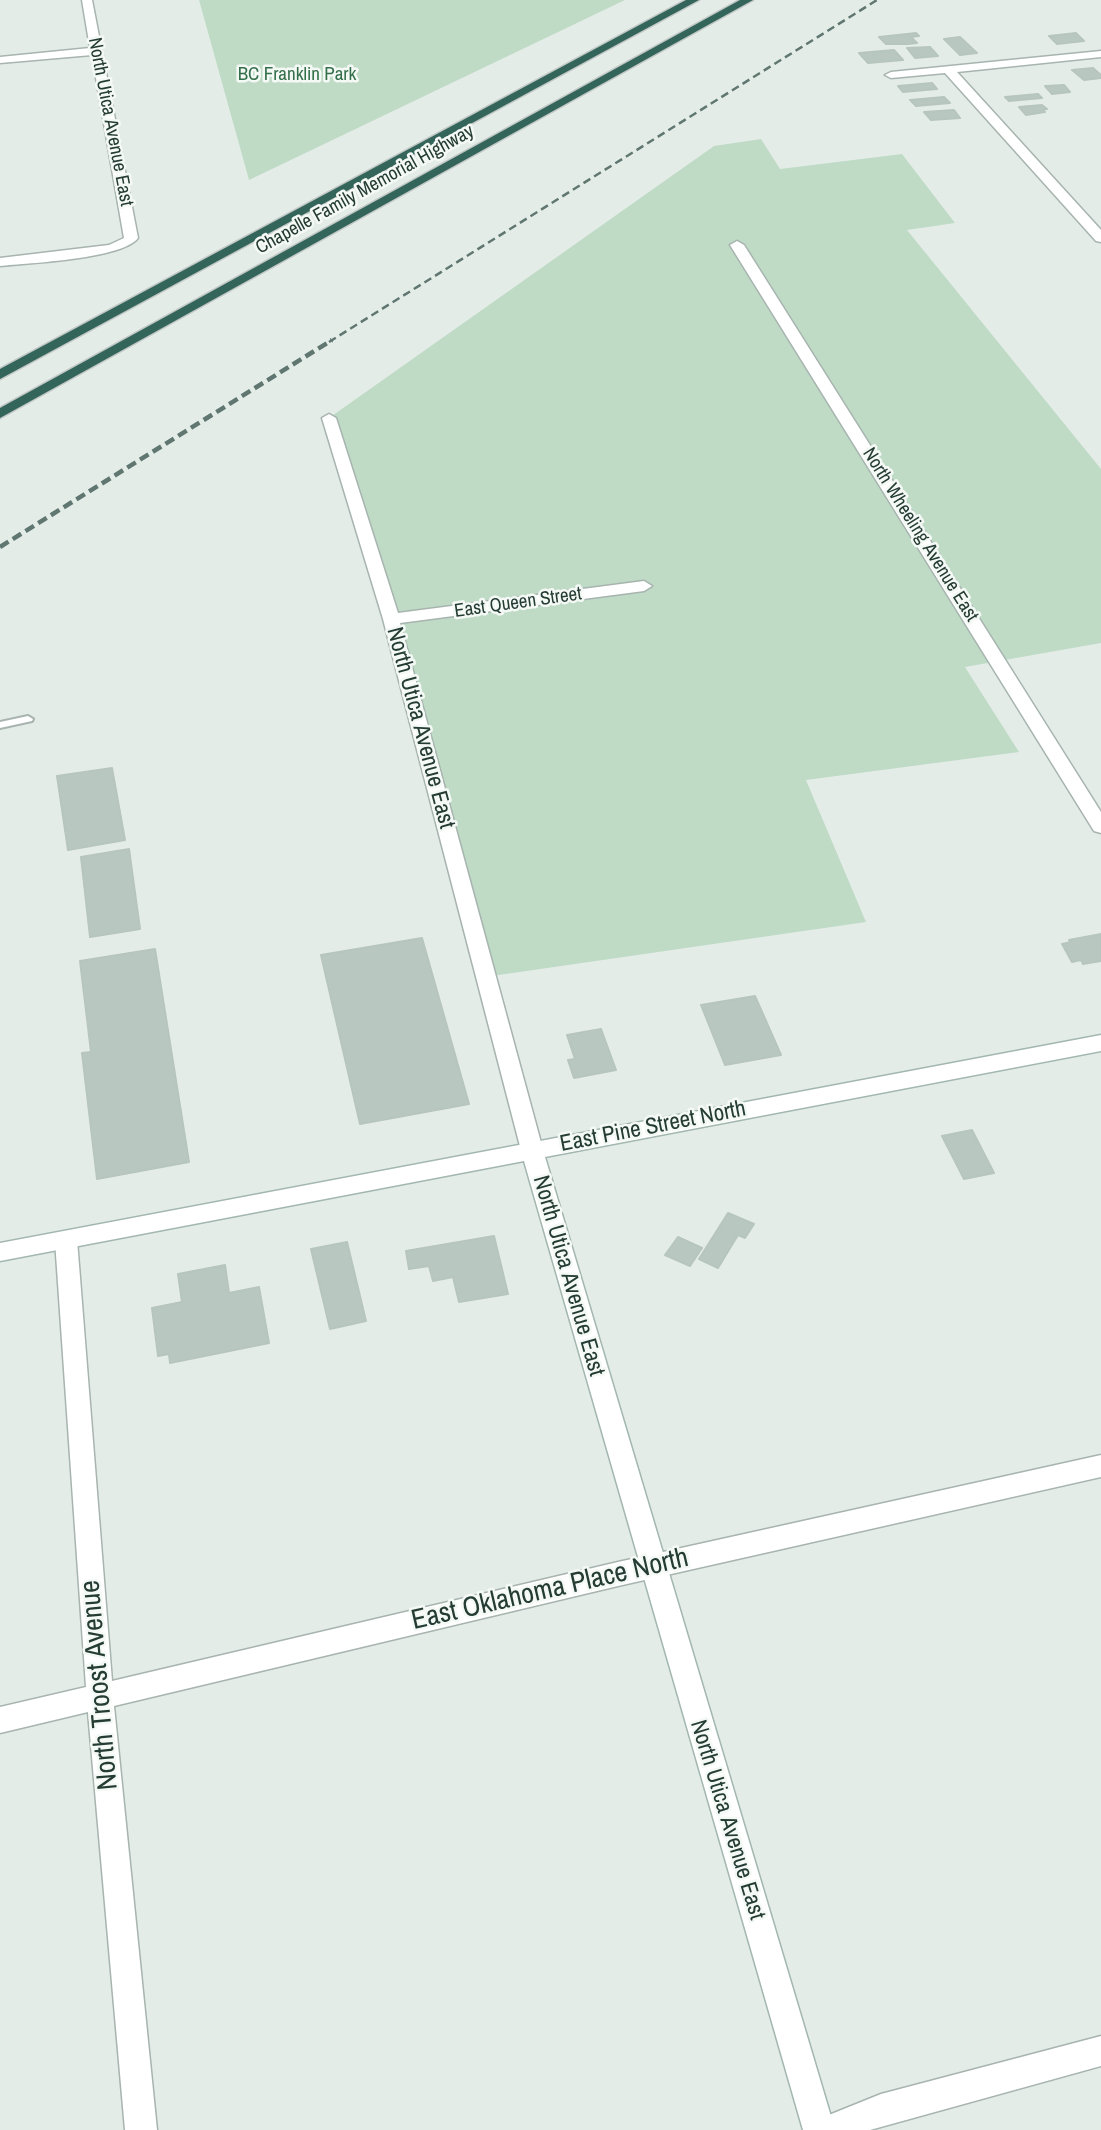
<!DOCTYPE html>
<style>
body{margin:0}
canvas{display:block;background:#e4ece8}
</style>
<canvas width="1101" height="2130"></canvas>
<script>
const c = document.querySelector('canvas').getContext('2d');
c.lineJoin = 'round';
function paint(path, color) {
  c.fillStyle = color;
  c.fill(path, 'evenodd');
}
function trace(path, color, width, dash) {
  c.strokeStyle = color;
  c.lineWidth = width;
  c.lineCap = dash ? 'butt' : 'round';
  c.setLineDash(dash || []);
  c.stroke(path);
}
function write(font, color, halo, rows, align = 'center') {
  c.font = font + ' "Archivo Narrow",sans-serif';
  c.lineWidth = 5;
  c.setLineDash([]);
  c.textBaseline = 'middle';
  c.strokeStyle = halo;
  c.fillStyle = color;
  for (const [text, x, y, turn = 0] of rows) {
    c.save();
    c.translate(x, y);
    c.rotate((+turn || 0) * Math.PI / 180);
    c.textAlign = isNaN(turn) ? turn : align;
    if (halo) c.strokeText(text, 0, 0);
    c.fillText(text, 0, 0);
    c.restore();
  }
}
paint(new Path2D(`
 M199 0H625L249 180Z
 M761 139 780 169 902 154 955 223 907 230 1101 469V643L965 667 1019 752 806 780 866 922 485 977 329 418 714 146Z`), '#bfdbc6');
const building = new Path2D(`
 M916 33 919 36 911 37 917 43 908 44H886L879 37Z
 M1076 33 1084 41 1057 44 1049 36Z
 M960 37 977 53 960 55 944 39Z
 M930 47 938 56 915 58 907 48Z
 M894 50 903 60 868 63 859 53Z
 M1093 68 1101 75V78L1084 80 1072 70Z
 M932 83 937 89 903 92 898 86Z
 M1064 85 1070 92 1052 94 1045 86Z
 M1038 94 1042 98 1009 101 1005 97Z
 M944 97 950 103 916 106 910 100Z
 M1042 105 1047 109 1042 110 1045 112 1026 115 1019 107Z
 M954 110 960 118 931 120 924 112Z
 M112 768 125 840 68 850 57 776Z
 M129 849 140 929 90 937 81 857Z
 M1101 934V961L1083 964 1081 960 1072 962 1062 944 1071 942 1069 940Z
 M422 938 469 1104 360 1124 321 955Z
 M155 949 189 1162 97 1179 82 1053 91 1052 80 961Z
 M755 996 781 1055 725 1065 701 1005Z
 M601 1029 616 1070 574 1078 568 1060 575 1059 567 1035Z
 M972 1130 994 1173 964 1179 942 1136Z
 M728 1213 754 1224 745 1238 738 1235 718 1268 699 1259Z
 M494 1236 508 1294 459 1302 453 1277 433 1281 429 1266 409 1269 406 1251Z
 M678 1237 702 1248 690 1266 665 1255Z
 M347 1242 366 1321 330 1329 311 1249Z
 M225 1265 229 1293 259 1287 269 1343 170 1363 169 1354 158 1356 152 1308 182 1302 178 1274Z`);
paint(building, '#b9c7c1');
trace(building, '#b7c5bf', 2);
const lane = new Path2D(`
 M28 716 33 719 32 721 0 728V722Z`);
const street = new Path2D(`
 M82 0H92L138 238C122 259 29 263 0 266V258L109 245 124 238 92 55 0 63V57L90 48Z
 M1101 51V57L957 72 1101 230V242L1096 241 945 73 891 78 885 75 891 72Z
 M737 241 744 245 1101 812V833L1094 831 730 245Z
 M329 414 336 418 398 613 644 581 652 586 644 591 400 623 543 1150 540 1156 532 1158 524 1156 521 1150 383 619 322 418Z
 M66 1231 74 1234 77 1240 112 1681 618 1562 1101 1455V1477L618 1586 114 1706 157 2130H125L88 1712 0 1733V1707L86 1687 55 1240 58 1234Z
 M1101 2036V2066L870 2130H814L819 2119 881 2094Z`);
const secondary = new Path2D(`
 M1101 1035V1051L545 1157 835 2130H803L524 1161 0 1261V1243Z`);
const highway = new Path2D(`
 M686 0H699L0 379V369Z
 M740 0H753L0 418V408Z`);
trace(lane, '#a7b4af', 4);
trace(street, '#a7b4af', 3);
trace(secondary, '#a3b7b0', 3);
trace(highway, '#c2c8c6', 3);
paint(lane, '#fff');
paint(street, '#fff');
paint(secondary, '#fff');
paint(highway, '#34655a');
trace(new Path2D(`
 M329 342 877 0`), '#607771', 2.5, [8, 4.5]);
trace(new Path2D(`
 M0 547 332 340`), '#607771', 4.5, [10, 5]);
write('19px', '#336f49', '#f4f9f6', [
 ["BC Franklin Park",297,75]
]);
write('19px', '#253c35', '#f4f9f6', [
 ["North Utica Avenue East",110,122,79],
 ["Chapelle Family Memorial Highway",365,190,-29],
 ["North Wheeling Avenue East",920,535,58],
 ["East Queen Street",518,603,-8]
]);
write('23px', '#253c35', '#f4f9f6', [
 ["North Utica Avenue East",420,728,75],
 ["East Pine Street North",653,1127,-11],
 ["North Utica Avenue East",568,1276,74],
 ["North Utica Avenue East",727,1820,73]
]);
write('28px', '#253c35', '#f4f9f6', [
 ["East Oklahoma Place North",550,1590,-13],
 ["North Troost Avenue",100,1685,-95]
]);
</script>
